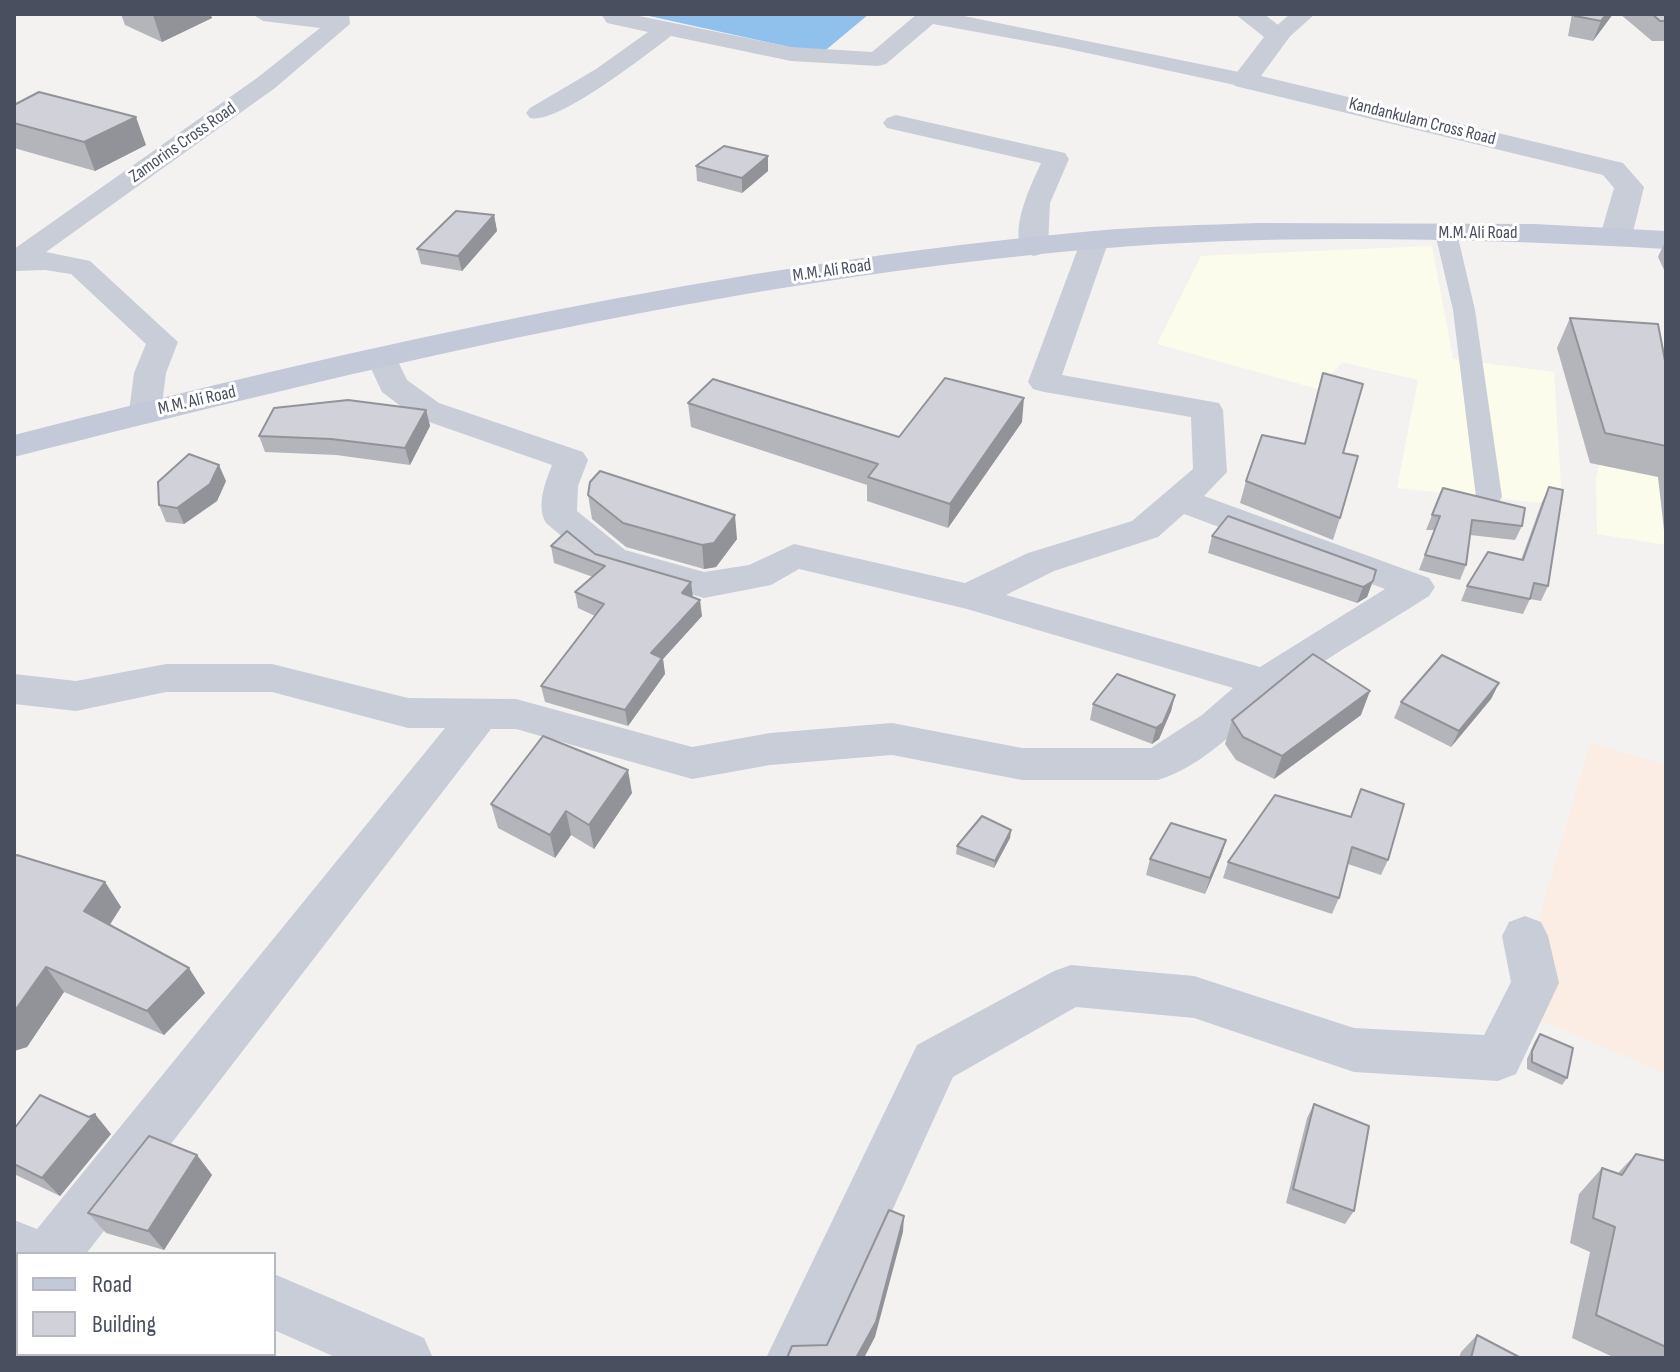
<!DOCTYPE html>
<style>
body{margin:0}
#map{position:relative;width:1680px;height:1372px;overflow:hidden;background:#f4f2f1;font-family:"Sofia Sans Condensed",sans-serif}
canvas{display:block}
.frame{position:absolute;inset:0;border:16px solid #494f5f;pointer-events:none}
.legend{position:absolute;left:16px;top:1252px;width:260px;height:104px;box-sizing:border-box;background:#fff;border:2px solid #b6b9bf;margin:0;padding:10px 14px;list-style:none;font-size:24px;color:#494f5f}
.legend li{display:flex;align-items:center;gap:16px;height:40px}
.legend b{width:40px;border:2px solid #b6b9bf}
</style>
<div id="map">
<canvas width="1680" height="1372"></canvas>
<div class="frame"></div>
<ul class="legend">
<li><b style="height:10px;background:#c4c9d9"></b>Road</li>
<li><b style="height:22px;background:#d1d2d9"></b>Building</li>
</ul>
</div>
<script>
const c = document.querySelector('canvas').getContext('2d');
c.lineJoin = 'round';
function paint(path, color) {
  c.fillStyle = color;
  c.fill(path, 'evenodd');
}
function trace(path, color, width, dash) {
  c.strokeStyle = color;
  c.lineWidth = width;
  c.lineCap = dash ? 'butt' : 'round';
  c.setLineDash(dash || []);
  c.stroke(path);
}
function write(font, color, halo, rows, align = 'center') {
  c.font = font + ' "Sofia Sans Condensed",sans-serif';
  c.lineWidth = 6;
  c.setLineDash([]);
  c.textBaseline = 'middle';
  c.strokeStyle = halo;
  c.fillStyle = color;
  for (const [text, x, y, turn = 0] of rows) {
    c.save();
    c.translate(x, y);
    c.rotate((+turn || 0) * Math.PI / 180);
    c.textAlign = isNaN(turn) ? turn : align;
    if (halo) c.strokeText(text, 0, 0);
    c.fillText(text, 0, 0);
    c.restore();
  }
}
paint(new Path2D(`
 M1432 246 1453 359 1554 372 1562 505 1397 488 1418 380 1342 362 1318 389 1157 344 1201 256Z
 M1610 417 1666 426V545L1597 534 1596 479Z`), '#fcfcec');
paint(new Path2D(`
 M1590 743 1666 765V1074L1513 1008Z`), '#fbece4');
paint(new Path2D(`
 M640 14H869L821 54Z`), '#8fc1ec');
paint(new Path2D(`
 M1446 227 1457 233 1475 310 1502 497 1498 503 1489 505 1480 503 1476 497 1453 310 1435 233Z`), '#c8cdd8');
paint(new Path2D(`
 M252 14H349L350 24 275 88 46 252 90 261 178 342 166 373 161 412 157 419 145 422 133 419 129 412 134 373 146 344 71 274 45 270 14 271V249L257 78 320 28 263 21Z
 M601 14H629L791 47 872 52 917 14H954L1244 73 1253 75 1256 80 1253 85 1244 87 1064 48 933 24 886 64 878 66 791 61 671 36C646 55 557 125 530 118L526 113 530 108 596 69 648 32 607 23Z
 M1290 14H1315L1286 40H1270L1266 35Z
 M896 115 1065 153 1069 159 1050 203 1048 247 1044 253 1034 256 1024 253C1008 231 1031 185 1041 163L887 128 883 123 887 118Z
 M1095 231 1105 234 1109 240 1062 375 1219 403 1223 410 1227 472 1204 496 1429 578 1435 587 1429 596C1381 627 1323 659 1278 694 1240 725 1206 765 1158 780H1022L892 755 770 765 692 779 516 729H491L86 1254H18V1276L14 1274V1220L37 1229 445 728H408L272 692H166L76 711 14 704V674L76 681 166 664H272L408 698 516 699 692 747 770 733 892 723 1022 748H1151L1202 715 1233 688 967 609 799 569 771 585 704 598 599 568 546 523C536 506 545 483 552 465L415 417 382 392 366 358 371 351 382 349 393 351 407 380 439 403 583 452 588 460 578 486 577 511 625 550 704 572 749 565 794 544 965 583 1028 553 1132 521 1193 469 1191 417 1044 392 1033 389 1028 382 1081 240 1085 234ZM1184 514 1385 589 1260 667 1006 595 1054 571 1158 537Z
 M1525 916 1541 922 1548 936 1559 983 1516 1074 1498 1081 1354 1072 1194 1018 1076 1007 953 1077 825 1358H766L917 1045 1054 971 1071 965 1194 976 1354 1028 1484 1035 1511 982 1502 936 1509 922Z
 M274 1274 424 1338 433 1358H337L274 1330Z`), '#c8cdd8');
paint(new Path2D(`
 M1235 14H1264L1291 35 1261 76 1623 163 1644 187 1632 236 1627 243 1616 245 1605 243 1600 236 1614 188 1603 175 1235 86 1231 80 1264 37Z`), '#c8cdd8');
paint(new Path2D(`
 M1258 223 1535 224 1666 231V249C1477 239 1284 233 1095 249 728 280 370 367 14 457V435C369 344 727 264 1093 231 1148 226 1203 225 1258 223Z`), '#c4c9d9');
paint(new Path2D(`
 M121 14H210L212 18 162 42 125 25Z
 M1572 14H1613L1593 41 1568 36Z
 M1620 14H1666V41H1652Z
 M14 105 146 145 95 171 14 148Z
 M696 166 768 171 742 193 697 181Z
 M494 215 497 231 462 271 421 264 417 249Z
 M1666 239V274L1658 257Z
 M1570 318 1666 366V539H1665L1658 477 1590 463 1557 348Z
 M1323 373 1343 453 1340 518 1333 540 1240 503 1246 481 1304 444Z
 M688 403 899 437 1022 422 948 528 867 501V485L691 427Z
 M426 410 430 426 410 465 336 455 265 452 259 436Z
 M226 481 217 501 184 524 166 522 159 505Z
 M1549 487 1548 586 1541 601 1530 599 1523 614 1461 601 1467 586 1521 560 1542 502Z
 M1443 488 1522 526 1515 540 1470 535 1466 565 1460 580 1419 570 1434 530H1426Z
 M588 495 737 539 716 567 704 569 626 547 592 519Z
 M1212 536 1376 570 1367 597 1357 603 1208 553Z
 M551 546 595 554 693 597 702 616 663 659 665 674 628 726 545 702 541 686 595 616 578 608 575 592 593 577 554 563Z
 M1499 683 1491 699 1451 747 1394 718 1401 702Z
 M1175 695 1171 711 1159 739 1152 744 1090 720 1093 704Z
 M1361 715 1274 779 1236 760 1225 744 1232 720Z
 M1361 789 1388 860 1381 875 1348 864 1339 898 1332 914 1223 878 1228 862 1350 817Z
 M632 793 594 849 571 835 555 858 498 828 491 804Z
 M1011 830 1010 838 994 868 956 854 957 846Z
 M1226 840 1221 856 1205 894 1146 875 1150 859Z
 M14 857 105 882 121 907 110 925 205 993 164 1035 64 992 27 1047 14 1051Z
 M1540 1034 1567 1078 1562 1085 1527 1069V1059L1535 1041Z
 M1314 1104 1354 1211 1345 1224 1286 1203 1307 1118Z
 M14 1129 111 1134 60 1196 14 1174Z
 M1636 1154 1666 1161V1358H1615L1572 1338 1590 1252 1570 1243 1579 1194 1602 1168 1618 1173Z
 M197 1155 212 1175 164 1250 106 1233 88 1213Z
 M1477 1335 1521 1358H1459L1461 1352Z`), '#b4b5bb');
paint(new Path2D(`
 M156 14H210L212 18 162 42 153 15Z
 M1606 14H1613L1593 41 1601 21Z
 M136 117 146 145 95 171 84 142Z
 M768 156V171L742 193V178Z
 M494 215 497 231 462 271 458 256Z
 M1024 398 1022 422 948 528 950 504Z
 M426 410 430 426 410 465 405 448Z
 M219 465 226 481 217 501 184 524 177 508Z
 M735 515 737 539 716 567 704 569 702 545Z
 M1373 581 1367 597 1357 603 1363 587Z
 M691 582 693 598 682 593Z
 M700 600 702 616 663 659 665 674 628 726 625 710 651 653Z
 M1499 683 1491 699 1451 747 1459 731Z
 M1370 691 1361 715 1274 779 1282 756Z
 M1175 695 1171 711 1159 739 1152 744 1156 728Z
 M628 770 632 793 594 849 589 825Z
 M566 811 571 835 555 858 550 835Z
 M1011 830 1010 838 994 868 995 861Z
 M1226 840 1221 856 1205 894 1210 878Z
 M105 882 121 907 102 936 84 911Z
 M46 967 64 992 27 1047 14 1051V1012Z
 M189 968 205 993 164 1035 147 1011Z
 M95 1114 111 1134 60 1196 42 1178Z
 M197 1155 212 1175 164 1250 148 1231Z
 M904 1216 903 1232 875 1337 864 1358H856Z`), '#929398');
const building = new Path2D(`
 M1576 14H1606L1601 21 1575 16Z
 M1652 14H1666V21H1660Z
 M39 92 136 117 84 142 14 123V105Z
 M724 146 768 156 742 178 696 166Z
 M456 211 494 215 458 256 417 249Z
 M1570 318 1658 324 1666 366V446L1605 433Z
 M1323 373 1363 384 1343 453 1358 456 1340 518 1246 481 1262 435 1305 444Z
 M945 378 1024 398 950 504 868 477 878 464 688 403 713 379 899 437Z
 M348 400 426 410 405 448 331 439 259 436 274 408Z
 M189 454 219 465 210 484 177 508 159 505 158 482Z
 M600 471 735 515 714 543 702 545 623 523 588 495 590 482Z
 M1549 487 1563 490 1548 586 1534 583 1530 599 1467 586 1488 552 1523 560Z
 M1443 488 1525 508 1522 526 1472 520 1466 565 1425 555 1440 516 1432 515Z
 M1228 516 1376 570 1373 581 1363 587 1212 536Z
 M567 531 595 554 691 582 682 593 700 600 651 653 662 658 625 710 541 686 604 604 575 592 605 566 551 546Z
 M1313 654 1370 691 1282 756 1243 737 1232 720Z
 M1442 655 1499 683 1459 731 1401 702Z
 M1117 674 1175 695 1163 723 1156 728 1093 704Z
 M543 736 628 770 589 825 566 811 550 835 491 804Z
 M1361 789 1404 804 1388 860 1352 847 1339 898 1228 862 1275 795 1351 817Z
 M982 816 1011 830 995 861 957 846Z
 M1171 823 1226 840 1210 878 1150 859Z
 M17 855 105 882 84 911 189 968 147 1011 46 967 14 1012V857Z
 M1540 1034 1573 1048 1567 1078 1532 1062V1051Z
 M40 1095 89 1117 95 1114 42 1178 14 1164V1129Z
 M1314 1104 1369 1126 1354 1211 1293 1189Z
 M149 1136 197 1155 148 1231 88 1213Z
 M1636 1154 1666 1161V1347L1596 1315 1615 1227 1593 1218 1602 1168 1622 1175Z
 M889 1210 904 1216 876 1322 856 1358H787L792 1346 827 1345Z
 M1477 1335 1521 1358H1471Z`);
paint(building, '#d1d2d9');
trace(building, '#929398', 2);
write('18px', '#494f5f', '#fff', [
 ["Kandankulam Cross Road",1422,122,14],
 ["Zamorins Cross Road",183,143,-35],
 ["M.M. Ali Road",1478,233],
 ["M.M. Ali Road",832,271,-8],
 ["M.M. Ali Road",197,401,-13]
]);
</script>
